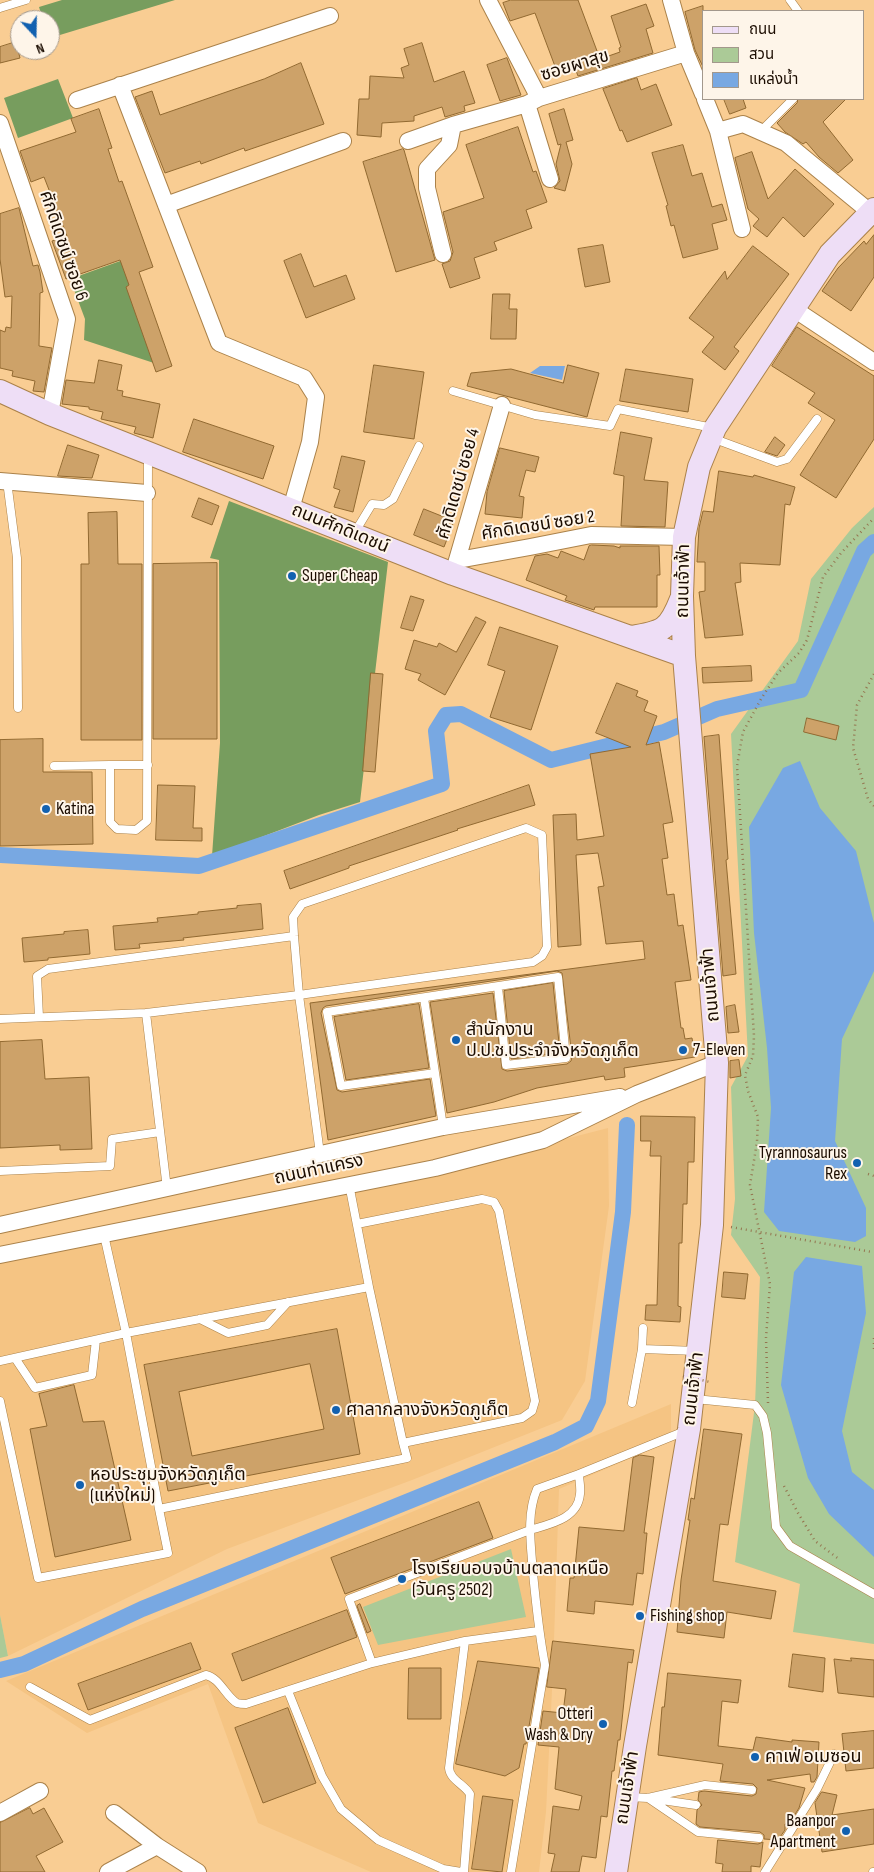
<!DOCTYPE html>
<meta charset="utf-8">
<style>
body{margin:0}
#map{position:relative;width:874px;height:1872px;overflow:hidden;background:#f9cd93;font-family:"Sofia Sans Condensed","Noto Sans Thai",sans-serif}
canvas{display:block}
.legend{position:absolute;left:702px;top:10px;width:162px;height:90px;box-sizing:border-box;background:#fef5e9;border:1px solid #a3988c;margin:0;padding:6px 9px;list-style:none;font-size:15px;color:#1b0c00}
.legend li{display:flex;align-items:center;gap:10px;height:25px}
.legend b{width:25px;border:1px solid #a3988c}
.north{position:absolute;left:10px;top:10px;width:50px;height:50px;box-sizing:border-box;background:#fef5e9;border:1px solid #a3988c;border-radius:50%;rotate:159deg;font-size:14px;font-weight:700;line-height:20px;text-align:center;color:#1b0c00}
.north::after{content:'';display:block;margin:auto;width:18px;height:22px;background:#1261b0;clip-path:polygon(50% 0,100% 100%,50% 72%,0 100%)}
</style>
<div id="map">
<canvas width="874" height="1872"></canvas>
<ul class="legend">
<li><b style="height:6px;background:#eedef6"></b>ถนน</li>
<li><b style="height:14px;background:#abca97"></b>สวน</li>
<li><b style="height:14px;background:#78a8e2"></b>แหล่งน้ำ</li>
</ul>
<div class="north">N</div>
</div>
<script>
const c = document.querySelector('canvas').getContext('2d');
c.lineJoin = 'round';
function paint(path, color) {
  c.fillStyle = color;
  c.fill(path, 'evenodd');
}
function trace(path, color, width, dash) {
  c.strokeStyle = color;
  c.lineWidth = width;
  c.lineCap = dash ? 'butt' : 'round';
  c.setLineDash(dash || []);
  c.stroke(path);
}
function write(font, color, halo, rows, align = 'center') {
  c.font = font + ' "Sofia Sans Condensed","Noto Sans Thai",sans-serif';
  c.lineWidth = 4;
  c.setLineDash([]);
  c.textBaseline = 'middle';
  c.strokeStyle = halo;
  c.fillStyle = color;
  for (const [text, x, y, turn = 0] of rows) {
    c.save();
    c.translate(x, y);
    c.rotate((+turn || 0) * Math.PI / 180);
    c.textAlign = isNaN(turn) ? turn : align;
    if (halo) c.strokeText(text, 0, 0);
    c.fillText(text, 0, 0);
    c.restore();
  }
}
paint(new Path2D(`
 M608 1128 609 1206 585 1381 562 1420 412 1480 227 1549 8 1656 0 1615V1261L422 1176Z
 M671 1404V1441L559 1489 553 1670 546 1812 539 1872H371L258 1823 208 1684 87 1733 6 1681Z`), '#f5c483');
paint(new Path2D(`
 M874 507V1644L793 1632 800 1584 735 1562 755 1405 760 1277 731 1235 735 1199 731 1087 748 1056 731 734 798 641 811 579 852 528Z
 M511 1549 526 1617 378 1645 363 1607Z
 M0 1615 8 1656 0 1658Z`), '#abca97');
paint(new Path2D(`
 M62 0H175L50 38V20H43L39 7Z
 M58 79 73 118 18 138 4 98Z
 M123 260 163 366 84 340 85 319 70 279Z
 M229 501 388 562 360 802 319 815 212 856 220 743 219 560 210 558Z`), '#779d5e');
paint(new Path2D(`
 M540 366H565L562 380 530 373Z
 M800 761 820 808 856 851 874 923V971L842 1039 835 1141 866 1208V1236L855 1242 779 1231 764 1212 771 1108 767 1048 754 933 749 827 783 768Z
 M806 1257 862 1266 866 1313 842 1431 852 1472 874 1490V1557L829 1514 808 1478 781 1385 794 1272Z`), '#78a8e2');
trace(new Path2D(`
 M0 855 199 866 442 784 436 731 446 715 461 714 551 760 664 732 717 709 801 690 864 551 874 542
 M0 1670 24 1664 142 1609 555 1442 586 1426 598 1401 623 1212 627 1125`), '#78a8e2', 16);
const building = new Path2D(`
 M511 0H578L600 59 620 52 619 48 621 47 611 16 646 4 654 26 646 29 653 53 578 76 573 63 556 69 535 13 510 21 503 3Z
 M703 6V67L695 50 685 12Z
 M16 42 20 58 0 63V47Z
 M422 43 434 82 464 71 475 103 464 106 465 111 445 117 442 107 414 116V121L382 123 381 137 357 135 359 99H369L370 76 404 78 401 68 409 65 404 49Z
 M507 58 521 95 500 101 487 65Z
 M301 63 324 124 245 151 244 148 201 164 200 161 165 173 135 97 152 91 160 115 264 79Z
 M637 78 641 90 656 84 672 125 627 142 622 130 620 131 603 89Z
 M724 99H743L746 108 730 114Z
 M798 99H846L823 122 853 160 838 173 819 157 806 142 803 144 785 132 777 123 797 103Z
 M99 109 112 148 108 149 119 182 122 181 153 267 139 272 172 366 156 372 126 287 129 285 120 260 66 279 52 241 67 236 44 177 31 182 20 151 76 132 71 119Z
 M564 109 573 140 566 142 572 164 565 191 554 188 560 181 556 164 561 144 558 145 549 114Z
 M518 127 533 172 536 171 547 202 526 210 532 228 494 242 497 250 474 258 480 278 450 288 442 264 450 261 453 252 443 212 484 198 466 145Z
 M683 145 692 176 702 173 712 207 722 204 727 220 712 224 718 249 683 258 674 225 671 226 666 206 668 205 652 153Z
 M403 149 404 150 435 260 396 272 363 162Z
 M752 152 768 199 795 169 834 204 804 237 783 217 767 237 753 226 759 219 748 209 735 158Z
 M19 208 33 266 38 265 40 272 43 292 40 293 39 346 52 348 44 392 33 391 35 381 12 376 13 371 0 368V330L5 332 6 327 11 328 12 296 5 297 0 259V214Z
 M874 235V277L851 311 822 291 838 268 864 241 866 244Z
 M603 245 610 282 585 287 578 249Z
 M753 246 789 274 734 347 739 351 725 370 702 352 714 337 689 318 725 271 727 279Z
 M301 254 314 287 346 275 355 299 306 318 284 261Z
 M493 294H510L509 309H517L516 339H491Z
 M797 327 874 376V439L836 498 800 475 835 420 808 403 815 393 772 366Z
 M99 360 122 365 117 390 123 391 122 396 160 404 153 438 134 433 136 427 101 419 103 412 89 409V407L62 404 66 380 94 383Z
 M374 365 424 372 414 439 364 432Z
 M568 365 599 373 587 417 467 386 471 373 511 369 563 383Z
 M626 369 693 379 688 412 620 401Z
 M194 419 274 446 263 479 183 452Z
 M621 432 652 438 644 480 668 482 665 527 621 526 624 476 614 474Z
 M775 437 785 445 777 456 765 452Z
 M68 445 99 455 92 478 58 476Z
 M500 448 539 457 535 472 526 470 519 496 524 497 522 518 485 514 487 492Z
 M342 456 365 461 353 512 334 507 340 490 334 488Z
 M719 471 753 477 754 475 795 487 790 505 785 504 780 565 740 563 741 582 735 583 743 635 705 638 699 592 705 591V562H697L699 528 703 511 713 512Z
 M199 498 219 506 212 525 192 517Z
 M424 509 454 521 444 547 414 535Z
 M117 512 118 564H142V740H81V564H89L88 513Z
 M592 545 614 546 620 548V546H659L660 575H657V607H595L594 610 565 600 567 596 526 580 535 556 547 554 558 558 561 551 584 560 589 546Z
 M217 563V739H153V564Z
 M411 596 424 600 413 631 401 628Z
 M476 617 486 622 445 695 418 680 421 674 405 669 414 640 437 647 439 643 456 652Z
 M500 627 558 646 531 730 490 717 505 671 488 665Z
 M751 666 752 681 703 683 702 668Z
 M371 673 383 674 375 772 363 771Z
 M617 683 638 691 636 696 648 701 644 711 657 716 646 745 659 742 673 822 663 824 668 858 662 859 667 895 674 894 678 926 683 925 691 980 675 982 681 1028H683L685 1039 692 1038 695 1057 624 1068 625 1077 605 1080 604 1076 537 1088 494 1102 447 1113 430 1002 493 993 502 1069 507 1071 567 1064 571 1061 572 1057 562 973 557 971 326 1006 323 1008 321 1013 337 1090 342 1092 430 1079 436 1116 328 1140 310 1003 645 959 643 941 606 944 598 887 604 886 598 853 576 855 581 945 558 947 553 815 576 814 577 840 604 836 590 754 631 747 596 733Z
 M807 718 839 726 836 740 804 732Z
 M719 735 728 859 726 860 736 974 723 976 704 737Z
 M43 739V772H92L93 844 0 846V740Z
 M158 785 195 786 193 828H202V841L156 840Z
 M529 785 535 805 457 829 458 830 349 866V868L290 889 284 871Z
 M261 904 263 929 183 938 184 940 139 944 140 948 115 950 113 926 158 922 157 918 198 914V912L237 908V906Z
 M88 930 90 954 48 958V960L24 962 22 938 64 934V932Z
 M553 983 560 1053 511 1059 504 991Z
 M419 1004 429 1068 346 1080 334 1017Z
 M735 1005 739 1032 728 1033 726 1007Z
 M42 1040 45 1079 89 1077 92 1149 60 1150V1145L0 1148V1042Z
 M739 1060 741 1076 730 1078V1061Z
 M641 1116 695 1117 694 1162H688L687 1204H683L682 1243H679L678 1306 681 1307 680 1322 645 1320 646 1305H657L661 1156H650L651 1141H641Z
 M724 1272 748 1274 745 1299 722 1297Z
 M337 1329 360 1454 168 1491 144 1365ZM310 1364 324 1429 192 1456 179 1392Z
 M74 1385 83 1422 104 1421 131 1540 55 1557 30 1429 47 1426 39 1394Z
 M704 1429 742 1434 728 1525 720 1524 713 1581 776 1591 771 1619 727 1612 724 1638 677 1632 681 1580 690 1520H688L691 1498 694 1499Z
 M640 1455 654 1457 644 1533H647L643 1574 637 1573 633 1605 595 1601 594 1614 567 1611 570 1578H574L579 1527 624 1531 633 1458Z
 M479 1502 493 1538 345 1594 331 1558Z
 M360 1604 371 1631 367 1633 357 1606Z
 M347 1610 357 1637 242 1681 232 1654Z
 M553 1641 634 1650 632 1663 628 1662 620 1740H618L614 1771H612L607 1817 601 1816 596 1858 582 1856 579 1872H551L555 1854 548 1853 553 1806 579 1810 582 1796 555 1789 559 1747 538 1745 543 1711 563 1713 566 1689 547 1687Z
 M191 1643 201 1669 88 1710 78 1684Z
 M793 1654 825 1658 823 1692 789 1687Z
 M851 1658 874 1660V1697L838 1693 834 1659 851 1661Z
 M478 1661 539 1668 526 1744H524L519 1768 505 1776 456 1764Z
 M409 1668H441V1719H408Z
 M668 1673 741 1680 738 1703 722 1701 718 1746 753 1750 756 1737 792 1742V1740L819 1742 817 1777 814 1782H811L810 1774 767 1780 805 1788 799 1808 789 1824H785V1830L778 1840 764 1839V1835L760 1832 700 1827 696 1824 697 1810 702 1805 698 1800 699 1792 704 1791 752 1796 756 1794 757 1788 753 1784 720 1781 723 1764 658 1755 662 1707H664Z
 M288 1708 316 1783 263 1803 235 1728Z
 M874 1731V1768L846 1771 842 1734Z
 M822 1792 837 1795 832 1815 874 1809V1844L822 1852 815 1803Z
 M483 1796 513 1800 502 1872 472 1869Z
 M30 1808 33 1814 44 1808 63 1842 36 1856 45 1872H0V1823Z
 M718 1840 758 1844 763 1842 760 1867 751 1866V1872H722L723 1864 716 1863Z`);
paint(building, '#cda269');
trace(building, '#916931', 1);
const service = new Path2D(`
 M790 0 798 11
 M0 8 26 0
 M761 131 793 99
 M453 391 535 415 610 426 618 409 713 428
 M712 438 777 462 787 459 817 419
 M148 457 147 821 136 830 117 829 110 822V765H148
 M7 481 17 558 18 708
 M355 532 372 504 384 505 393 499 419 446
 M54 766 110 765
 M424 998 443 1127
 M146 1013 167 1189
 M39 1017 37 976 48 969 294 936
 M0 1019 146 1013 299 995 533 962 542 956 547 947 542 835 526 828 302 904 293 917 294 936 299 995 320 1154
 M435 1073 341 1086 327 1012 558 977 566 1058 506 1065 498 987
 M0 1171 110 1166 112 1139 160 1132
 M357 1224 482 1199 494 1202 499 1211 535 1401 532 1411 522 1418 403 1443 369 1287
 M104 1235 126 1333 369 1287 349 1184
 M200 1319 228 1333 267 1325 288 1302
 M642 1349 643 1328
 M15 1358 35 1388 92 1375 96 1340
 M0 1361 126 1333 159 1509 407 1458 403 1443
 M695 1399 755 1405 763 1416 767 1433 776 1527 790 1546 874 1594
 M0 1401 38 1578 168 1553 159 1509
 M632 1403 642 1349 697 1351
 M372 1663 349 1599 530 1530C550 1524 578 1519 580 1494 581 1487 579 1480 579 1474
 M30 1687 90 1720 206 1675C220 1678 226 1697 237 1703 240 1704 243 1704 246 1704L372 1663 465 1641 538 1631
 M288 1691 322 1776 341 1809 378 1840 443 1869 461 1872
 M629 1797 648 1798 696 1805
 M648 1798 698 1832 759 1838
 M648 1798 705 1785 752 1790
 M464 1872 470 1794C464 1784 450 1780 449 1768L465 1641
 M511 1872 545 1665C539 1634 536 1604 533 1573 531 1545 526 1515 537 1489L579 1474 685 1431
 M765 1872 817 1789 834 1754
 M873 1872H874`);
const minor = new Path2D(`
 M488 0 539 98
 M671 0 686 53 703 94
 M120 85 219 343 304 378 316 397 310 442 291 509
 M705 99 718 131 743 124 786 143 870 212
 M77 100 330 16
 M527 104 550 179
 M0 123 67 319 50 414
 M718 131 742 229
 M408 141 453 125 527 104 539 98 686 53
 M166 205 343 141
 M443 254 427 188V169L449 145 453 125
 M794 309 874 362
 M0 481 147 493
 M458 560 530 547 591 535 684 537
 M455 567 502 405
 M0 1225 443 1127 620 1097
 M0 1255 435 1168 543 1140 637 1094 717 1063
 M0 1813 40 1791
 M114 1813 157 1846 198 1872
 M108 1872 157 1846`);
const secondary = new Path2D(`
 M0 391 50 414 453 574 684 656
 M631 637C663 632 669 630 681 599
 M616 1872 635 1746 689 1429 712 1225 717 1063 684 656 682 596 684 537 699 467 715 428 830 254 874 209`);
trace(service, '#ab824a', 9);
trace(minor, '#ab824a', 18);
trace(secondary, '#ab824a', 24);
trace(new Path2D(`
 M874 674 857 705 853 748 868 799 874 806
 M868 1174 874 1176
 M731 1227 872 1252
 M874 1338V1350
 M768 1403 766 1338 770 1284 750 1185 757 1142 758 1117 748 1091 745 1075 753 1056 754 1036 737 766 743 732 761 699 778 673 799 653 807 640 823 577 841 553 874 518
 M784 1486 798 1513 815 1541 840 1560`), '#947550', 2.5, [1, 4]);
trace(service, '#fff', 8);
trace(minor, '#fff', 16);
trace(secondary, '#eedef6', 22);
trace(new Path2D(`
 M683 1376 710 1382`), '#947550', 2.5, [1, 4]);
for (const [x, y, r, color] of [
 [292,576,5,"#1261b0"],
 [46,809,5,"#1261b0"],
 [456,1040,5,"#1261b0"],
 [683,1050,5,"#1261b0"],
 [857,1163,5,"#1261b0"],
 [336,1410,5,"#1261b0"],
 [80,1485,5,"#1261b0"],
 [402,1579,5,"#1261b0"],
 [640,1616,5,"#1261b0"],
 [603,1724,5,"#1261b0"],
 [755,1757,5,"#1261b0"],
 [846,1831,5,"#1261b0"]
]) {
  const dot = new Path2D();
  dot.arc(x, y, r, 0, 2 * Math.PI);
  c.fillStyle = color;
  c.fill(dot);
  trace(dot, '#fef5e9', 2);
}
write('18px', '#1b0c00', '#fef5e9', [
 ["ซอยผาสุข",575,66,-17],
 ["ศักดิเดชน์ ซอย 6",63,246,71],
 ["ศักดิเดชน์ ซอย 4",459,484,-74],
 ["ศักดิเดชน์ ซอย 2",538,526,-9],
 ["ถนนศักดิเดชน์",340,529,22],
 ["ถนนเจ้าฟ้า",684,581,-89],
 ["ถนนเจ้าฟ้า",711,985,-95],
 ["ถนนท่าแครง",319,1170,-12],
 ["ถนนเจ้าฟ้า",694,1389,-83],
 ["ถนนเจ้าฟ้า",628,1788,-81]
]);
write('18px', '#1b0c00', '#fef5e9', [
 ["Super Cheap",302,576],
 ["Katina",56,809],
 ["สำนักงาน",466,1030],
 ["ป.ป.ช.ประจำจังหวัดภูเก็ต",466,1051],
 ["7-Eleven",693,1050],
 ["Tyrannosaurus",847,1153,"right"],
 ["Rex",847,1174,"right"],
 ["ศาลากลางจังหวัดภูเก็ต",346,1410],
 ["หอประชุมจังหวัดภูเก็ต",90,1475],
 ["(แห่งใหม่)",90,1496],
 ["โรงเรียนอบจบ้านตลาดเหนือ",412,1569],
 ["(วันครู 2502)",412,1590],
 ["Fishing shop",650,1616],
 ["Otteri",593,1714,"right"],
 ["Wash & Dry",593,1735,"right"],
 ["คาเฟ่ อเมซอน",765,1757],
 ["Baanpor",836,1821,"right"],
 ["Apartment",836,1842,"right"]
], 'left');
</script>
